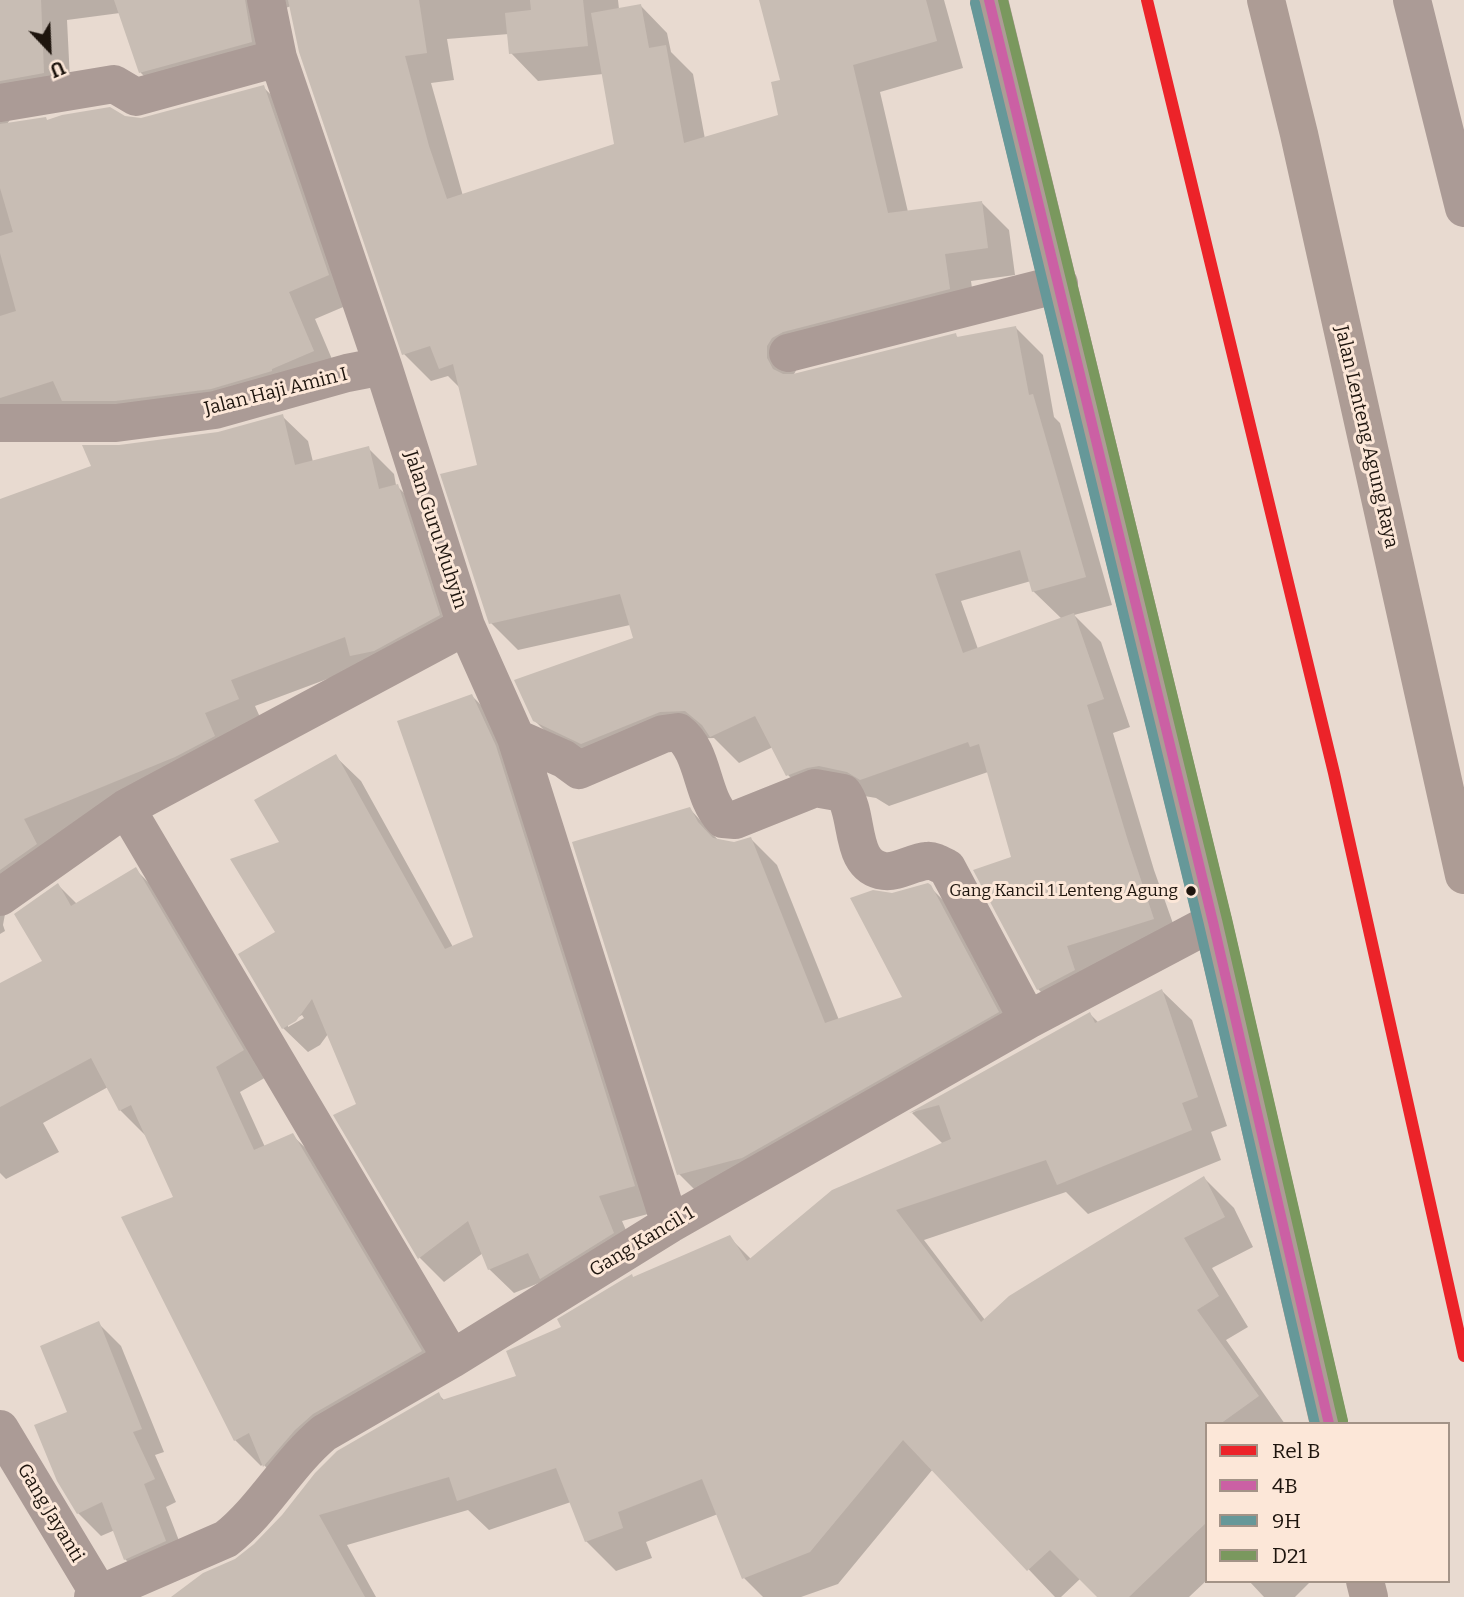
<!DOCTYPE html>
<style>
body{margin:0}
#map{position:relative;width:1464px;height:1597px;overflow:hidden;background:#e8dad0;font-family:Bitter,serif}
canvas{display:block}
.legend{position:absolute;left:1205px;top:1422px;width:245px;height:161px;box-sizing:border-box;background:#fce7d8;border:2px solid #a39387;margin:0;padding:9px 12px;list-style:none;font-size:21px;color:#1e150e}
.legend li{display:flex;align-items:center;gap:14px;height:35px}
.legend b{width:35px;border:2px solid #a39387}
.north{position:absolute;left:14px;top:14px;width:70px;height:70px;-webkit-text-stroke:5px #fce7d8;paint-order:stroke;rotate:157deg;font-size:19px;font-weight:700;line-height:28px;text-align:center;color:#1e150e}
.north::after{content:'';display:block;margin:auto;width:24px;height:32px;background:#1e150e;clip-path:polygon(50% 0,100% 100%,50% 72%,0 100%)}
</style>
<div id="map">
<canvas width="1464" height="1597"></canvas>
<ul class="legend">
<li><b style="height:9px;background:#ec2329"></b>Rel B</li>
<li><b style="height:9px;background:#cb60a4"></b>4B</li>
<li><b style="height:9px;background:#669899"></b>9H</li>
<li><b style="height:9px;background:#7a985e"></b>D21</li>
</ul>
<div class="north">U</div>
</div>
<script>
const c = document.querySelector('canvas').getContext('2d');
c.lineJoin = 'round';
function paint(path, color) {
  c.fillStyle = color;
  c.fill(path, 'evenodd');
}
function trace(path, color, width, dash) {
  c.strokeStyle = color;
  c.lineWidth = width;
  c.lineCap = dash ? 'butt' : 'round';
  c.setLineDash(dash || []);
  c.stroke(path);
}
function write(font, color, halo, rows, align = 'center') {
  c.font = font + ' Bitter,serif';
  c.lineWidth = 6;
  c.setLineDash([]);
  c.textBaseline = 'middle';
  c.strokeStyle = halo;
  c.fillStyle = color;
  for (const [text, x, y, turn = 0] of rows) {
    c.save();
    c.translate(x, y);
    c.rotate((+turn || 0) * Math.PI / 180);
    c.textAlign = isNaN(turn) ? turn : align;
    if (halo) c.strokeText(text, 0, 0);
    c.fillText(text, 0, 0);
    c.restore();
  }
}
paint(new Path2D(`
 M0 0H618L619 9 640 5 667 33 671 52 693 74 705 139 780 117 782 81 761 0H944L963 68 880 92 908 212 981 202 1009 230 1015 275 971 281 976 316 799 365 793 376 955 335 959 338 1015 327 1043 355 1054 417 1060 423 1112 605 1074 615 1101 642 1130 727 1113 733 1154 870 1181 946 1066 1017 1038 989 976 871 1013 858 988 772 889 806 876 798 847 793 815 802 788 775 773 747 739 763 714 738 688 739 610 771 562 748 534 720 635 639 630 625 518 650 491 623 479 466 461 389 448 376 431 381 404 354 291 6 278 11 279 69 168 100 141 73 120 13 67 20 71 100 14 113 6 126 125 118 141 120 263 87 291 114 355 302 315 319 340 378 0 425ZM509 34 511 53 538 81 603 74 616 145 463 196 431 83 454 80 447 39ZM1031 581 1033 591 1062 619 978 649 961 601Z
 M282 416 308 441 313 462 368 448 394 474 396 485 423 512 464 641 362 666 255 706 263 724 48 845 5 914 3 925 5 931 0 934V501L94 467 119 446 218 433Z
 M472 696 497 721 659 1211 622 1221 638 1258 544 1281 514 1293 489 1269 483 1253 444 1282 420 1258 328 1034 320 1045 308 1052 283 1028 278 933 281 843 336 757 361 781 453 947 475 937ZM302 1015 304 1018 288 1027V1023Z
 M690 809 719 841 734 844 751 839 777 865 839 1020 904 998 892 895 930 887 957 914 1024 1038 705 1200 679 1174Z
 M136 870 161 895 268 1076 240 1092 265 1147 292 1135 318 1160 446 1377 338 1439 289 1491 263 1464 261 1466 235 1440 175 1198 146 1136 120 1110 108 1087 43 1123 59 1152 6 1179 0 1173V985L44 962 58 885 77 904Z
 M1162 991 1192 1020 1227 1126 1211 1132 1221 1160 1088 1214 1066 1192 924 1240 985 1320 1204 1178 1234 1208 1253 1247 1212 1268 1248 1327 1226 1340 1285 1424H1207V1580L1189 1597H1099L1081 1578 1061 1597H1055L933 1469 838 1584 801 1597H763L744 1578 718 1514 646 1542 652 1558 616 1571 586 1541 571 1502 489 1530 468 1510 347 1545 376 1597H200L241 1557 438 1394 445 1401 519 1377 563 1328 634 1279 729 1237 752 1260 943 1144 912 1113 1090 1014 1099 1023Z
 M98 1323 121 1346 164 1452 155 1455 176 1502 166 1507 188 1564 148 1582 125 1559 115 1530 101 1536 78 1513 70 1413Z
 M1249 1581H1311L1295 1597H1264Z`), '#0003');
paint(new Path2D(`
 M0 0H41L44 73 0 81Z
 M114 0H245L252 42 139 73Z
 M288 0H419L427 53 405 56 429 146 447 199 614 144 591 13 641 4 649 48 666 45 684 143 778 115 771 82 780 80 759 0H926L937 41 853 65 888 213 982 201 988 248 945 254 950 289 783 332 772 338 767 346V358L773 369 783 374H793L956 333 957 337 1016 326 1029 395 1033 394 1086 577 1032 592 1020 550 935 574 963 653 1074 613 1104 699 1087 705 1128 841 1154 919 1067 946 1075 970 1037 990 973 870 1011 857 979 744 970 747 968 742 860 780 847 772 819 766 807 768 786 776 755 716 710 737 702 725 685 711 660 712 581 744 533 721 514 680 633 638 620 594 489 624 440 474 477 465 453 364 439 369 430 346 402 355 299 52Z
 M530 0H583L588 46 509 54 505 13 531 10Z
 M264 85 329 275 289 292 314 351 272 369V371L211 389 115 401H62L53 381 0 398V316L16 311 0 253V236L13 232 0 188V124L46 117 47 120 62 115 110 107 125 116 141 118Z
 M283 414 295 465 369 446 379 489 398 484 440 615 374 651 350 656 345 637 231 680 239 699 205 713 215 736 175 757 24 819 37 844 0 870V499L91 466 82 445H119L218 432Z
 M472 694 496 746 635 1186 599 1196 614 1233 540 1279 528 1253 488 1270 468 1221 418 1259 333 1115 356 1104 312 999 296 1021 282 1029 238 954 275 932 230 859 279 842 254 800 336 754 445 949 473 937 397 721Z
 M690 807 698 822 713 838 734 842 751 837 825 1023 902 997 850 898 873 890 892 893 928 883 931 885 999 1012 742 1158 677 1175 572 842Z
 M136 867 244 1050 216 1067 254 1150 293 1133 422 1351 313 1414 295 1430 263 1467 249 1433 234 1441 121 1217 173 1197 131 1105 119 1111 91 1058 0 1107V983L42 961 14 914 58 883 71 906Z
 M1162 989 1198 1097 1182 1103 1192 1130 1057 1185 1046 1160 896 1210 981 1322 1009 1296 1204 1176 1225 1217 1184 1238 1219 1296 1197 1310 1259 1396 1220 1424H1207V1522L1129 1597H1097L1050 1550 1027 1571 903 1440 810 1552 742 1579 702 1479 618 1512 623 1528 585 1542 556 1468 457 1501 449 1477 319 1515 365 1597H171L203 1573 235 1559 254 1544 282 1515 315 1473 337 1451 439 1392 442 1400 516 1376 506 1351 561 1327 557 1319 632 1274 633 1277 730 1235 747 1261 832 1190 951 1139 939 1105 909 1113 1090 1012 1095 1023Z
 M99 1321 142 1429 133 1432 155 1479 144 1484 166 1541 124 1560 102 1502 77 1514 57 1481 34 1425 67 1412 40 1346Z`), '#c8bdb4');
trace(new Path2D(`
 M1412 0 1464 208
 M0 103 114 84 136 97 278 58
 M788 353 1059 284
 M0 423H116L215 410 347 373 383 366
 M466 626 516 738 564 759 579 770 663 734 678 732C705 752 700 795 723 819L735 820 815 788 843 793C860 814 848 866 884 871 897 873 913 862 927 861 933 860 941 865 947 868L1028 1020
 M516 738 670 1224
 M126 808 452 1359
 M0 897 126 808 466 626 383 366 278 58 266 0
 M0 1429 101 1597
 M93 1597 226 1539C264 1509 287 1464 324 1433L452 1359 670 1224 1028 1020 1213 922`), '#ab9b96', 38);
trace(new Path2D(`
 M989 0 1213 922 1329 1424
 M1266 0 1299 134 1464 875
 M1365 1581 1369 1597`), '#ad9c95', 38);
trace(new Path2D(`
 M989 0 1213 922 1329 1424`), '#cb60a4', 10);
trace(new Path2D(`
 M975 3 1199 925 1315 1424`), '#669899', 10);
trace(new Path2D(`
 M1003 0 1227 919 1343 1421`), '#7a985e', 10);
trace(new Path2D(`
 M1147 0 1334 773 1464 1356`), '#ec2329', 12);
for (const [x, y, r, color] of [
 [1191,891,6,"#1e150e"]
]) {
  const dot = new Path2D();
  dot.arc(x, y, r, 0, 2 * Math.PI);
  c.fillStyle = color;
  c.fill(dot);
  trace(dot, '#fce7d8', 2.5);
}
write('17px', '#1e150e', '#fce7d8', [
 ["Gang Kancil 1 Lenteng Agung",1178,891]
], 'right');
write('19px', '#1e150e', '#fce7d8', [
 ["Jalan Haji Amin I",276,392,-14],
 ["Jalan Lenteng Agung Raya",1366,437,77],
 ["Jalan Guru Muhyin",435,530,72],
 ["Gang Kancil 1",642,1242,-31],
 ["Gang Jayanti",50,1513,59]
]);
</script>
